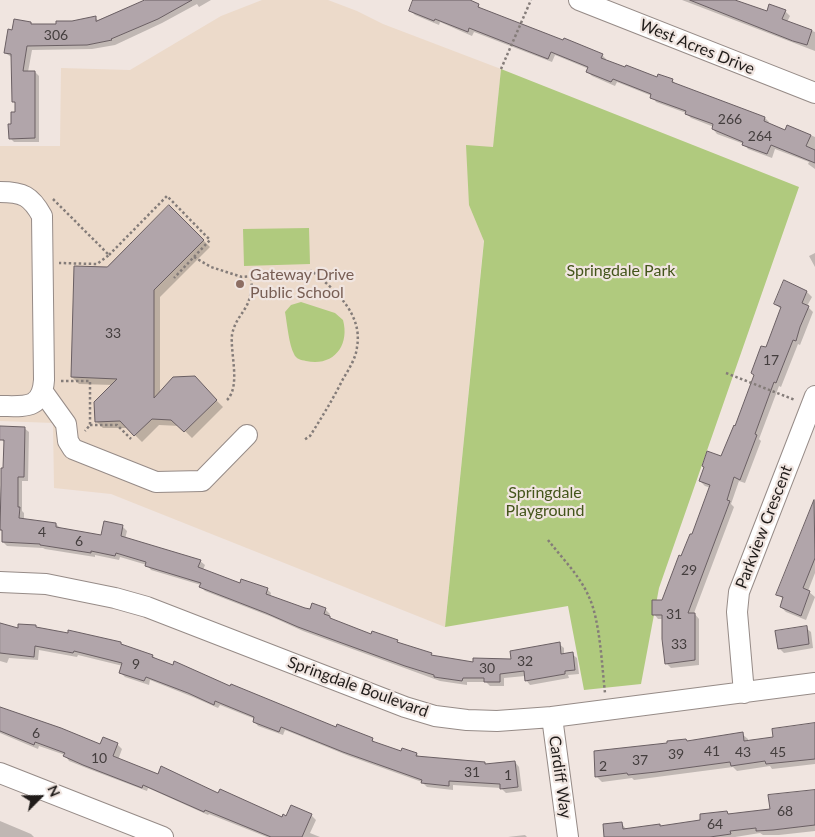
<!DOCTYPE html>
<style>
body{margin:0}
#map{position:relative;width:815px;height:837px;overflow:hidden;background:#f0e5e0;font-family:Lato,sans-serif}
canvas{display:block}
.north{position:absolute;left:15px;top:772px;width:50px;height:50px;-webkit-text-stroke:4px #f0e5e0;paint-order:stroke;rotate:67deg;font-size:14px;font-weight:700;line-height:20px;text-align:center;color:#201c1a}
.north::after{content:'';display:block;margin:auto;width:18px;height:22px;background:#201c1a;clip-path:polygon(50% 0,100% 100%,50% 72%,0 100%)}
</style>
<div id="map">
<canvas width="815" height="837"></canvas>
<div class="north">N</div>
</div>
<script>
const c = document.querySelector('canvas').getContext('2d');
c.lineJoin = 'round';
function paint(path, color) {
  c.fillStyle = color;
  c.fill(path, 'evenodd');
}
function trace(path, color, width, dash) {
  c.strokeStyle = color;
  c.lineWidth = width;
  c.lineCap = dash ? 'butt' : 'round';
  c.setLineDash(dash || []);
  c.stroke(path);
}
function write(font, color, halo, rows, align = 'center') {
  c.font = font + ' Lato,sans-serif';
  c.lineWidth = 4.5;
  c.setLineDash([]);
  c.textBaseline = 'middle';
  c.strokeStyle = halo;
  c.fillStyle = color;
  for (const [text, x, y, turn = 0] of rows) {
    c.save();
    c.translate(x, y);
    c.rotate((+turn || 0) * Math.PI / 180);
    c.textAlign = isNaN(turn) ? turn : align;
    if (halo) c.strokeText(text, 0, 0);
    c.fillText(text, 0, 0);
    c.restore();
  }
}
paint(new Path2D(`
 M262 0H328L357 11 383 24 501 69 445 627 111 494 54 488 53 423 0 421V146H60L61 68 130 70 221 16Z`), '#ecdaca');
paint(new Path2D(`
 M501 69 799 187 659 588 641 684 584 690 568 606 445 627 484 241 469 205 466 145 493 147Z
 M309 228 310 264 244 266 243 229Z
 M301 302 335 313 343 320C350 346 333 367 306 361 301 360 296 359 294 354 289 345 287 323 285 312L291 305Z`), '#b0ca7e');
paint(new Path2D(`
 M149 0H211L199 7 197 4 162 23 115 45 92 49 32 50 28 72H35L39 76V142H14L10 138 16 113V104L13 101V58L5 53 13 31 31 23 33 25H57L95 18 99 21Z
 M415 0H467L478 5 482 10 602 55 606 59V61L657 79 672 80 677 85 765 118 769 122 768 125 786 131 788 126 815 137V169L808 164 809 162 775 149 772 158 748 149 744 144 717 134 713 129 714 127 691 118 686 113 656 102 652 96 617 82 615 86 592 76 588 72 589 69 555 55 552 62 474 32 472 36 440 22 439 25 415 15 410 10Z
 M682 0H732L767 13 785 11 790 16 787 22 815 32V51Z
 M169 206 210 247 160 297V393L194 378 223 407 192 438 180 426 159 425 142 442 128 428H103L96 421 113 385 79 384 72 377 108 268Z
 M815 253V267L809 256Z
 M785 282 807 292 812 297 807 306 813 312 800 345 798 344 781 387 779 386 759 439 761 441 745 483 739 481 731 504 734 507 694 613 699 619V665L671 668 666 663 663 619H658L654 614 663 601 693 536 711 488 705 486 700 481 722 458 736 427 781 309 775 304Z
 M24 428 29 432 28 481H22V511L24 513V520L56 524 60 528 102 537 122 526 127 531 125 539 200 561 205 565 203 570 240 585 267 589 271 593 270 597 305 609H325L330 614 328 617 332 620 372 636 373 632 397 642 400 644 431 654 434 657 475 663 512 660 559 644 564 648V655L572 654 577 658 579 674 568 675 569 678 530 685 526 680 525 676 504 678V686H490L486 682H467V685L440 681 303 631 272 617 205 591 201 587V585L151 570 147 565 120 557 119 560 95 555V557L45 549 43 548 7 546 3 542V532L1 530 5 443 1 439Z
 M815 499V573L808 591 815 597 806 620 786 612 781 607 783 599 778 594Z
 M0 624 19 629 36 627 38 629 121 643 123 646 153 656 158 661 336 728 372 739 376 744 402 752 403 750 417 754 420 758 486 765 515 762 519 767 522 791 506 793 501 788 453 785V790L427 787 422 782 349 756 285 730 283 735 258 726 254 721 255 719 220 705 218 708 193 697 150 680 149 685 125 677 120 672 123 666 78 655 77 657 39 650 38 660 9 658 7 663 0 661Z
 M806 628 811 632 813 648 784 653 779 648Z
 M0 708 101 746 103 739 117 744 122 749 118 760 283 818 311 815 316 820 310 833 320 837H267L209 814 208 815 148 788 147 791 89 769 69 761 65 755 39 746 38 749 26 744 0 733Z
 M815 725V764L772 769 770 766 737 771 733 767 634 780 632 778 602 782 597 777 595 752 688 742 742 734 748 739V742L775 738Z
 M815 791V831L779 835H763L760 833 735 837H605L621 823 627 830 661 827 702 821 727 812 729 815 772 810Z
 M0 821 31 834 34 837H0Z
 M525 835 527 837H508Z`), '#0003');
const building = new Path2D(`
 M145 0H192L158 19 111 39 112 40 87 45 27 46 23 71H35V138L9 139 8 124H11V112H15V102H12L11 54 4 53 8 29 12 30 14 19 31 22V24H56V21H72L96 16V21Z
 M413 0H470L479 4 478 7 563 40 564 38 603 54 601 58 625 67 626 65 657 77 658 74 673 79 672 82 765 117 764 121 785 130 787 125 811 135 806 146 815 150V163L771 145 767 154 742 145 743 142 712 129 713 124 685 114 686 111 650 98 651 94 613 79 611 82 586 72 588 67 551 52 548 59 469 28 468 32 435 19 434 21 409 11Z
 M690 0H735L767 11 769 4 786 10 782 19 812 30 807 45 793 41Z
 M169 205 204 240 154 290V398L173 377 195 376 217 400 184 432 171 420 152 419 134 436 120 421 95 422 94 402 117 379 71 377 74 266 107 267Z
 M784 280 807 291 802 303 809 306 800 327 796 341 793 340 776 383 774 382 755 434 757 435 740 480 734 477 727 500 730 501 688 613H695V660L665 664 662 639V615H652V600H662L679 555 681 556 690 534H692L710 485 699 481 704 467 702 466 707 451 721 456 734 425 735 426 754 375 751 373 761 346 766 347 781 307 774 304Z
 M0 426 25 427 24 477H18V507H20L19 518 56 523V527L101 535 104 521 123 525 121 536 201 560 198 567 240 583 241 579 268 588 266 594 305 608 310 609 312 603 326 608 324 614 330 616V618L371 634 372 631 398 640 397 642 432 653 431 655 473 662V658L511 659 510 651 560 642 561 654 573 652 575 670 565 671V674L525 681 524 671 500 674V682H484V678H463L462 681 434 677V675L405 666 298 627 266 613 199 587 201 583 145 566 146 562 116 553 115 556 91 551V553L40 545V544L2 542V530H0L1 485V468H3L4 440H0Z
 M814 500 815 558 803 588 810 591 801 616 780 607 783 597 776 595Z
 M0 623 18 628V624L36 625V627L68 633V630L121 642V644L153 655 152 657 173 665 174 661 230 686 231 684 336 727 337 724 373 738 372 741 401 751 402 748 417 753 416 756 485 762V764L515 761 518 787 500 789V784L449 781V786L421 783 422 780 343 752 281 727 279 732 253 722 254 717 215 701 214 705 188 693 146 677 144 681 119 673 122 663 74 651 73 653 35 646 34 657 0 653Z
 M807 626 809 644 778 649 775 631Z
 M0 707 61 728 100 744 103 737 118 743 113 756 158 774 161 766 218 793 220 789 282 817 283 814 286 816 291 805 312 814 302 837H271L205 810 204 812 143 785 142 788 83 765 63 756 65 753 35 742 34 745 0 731Z
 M815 723V759L766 764 765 761 731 766 730 762 656 772 628 775 627 773 595 777 594 751 667 743V741L686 739 687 741 743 732 744 741 773 737 772 729Z
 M815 790V825L773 830 756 831V828L730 831 731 834 710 837H604L603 824 622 822 623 829 660 824V826L700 820V814L727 811 728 814 770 809 768 795Z`);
paint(building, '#b1a5aa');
trace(building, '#6a5f63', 1);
const minor = new Path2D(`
 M579 0 815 93
 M0 192C23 192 31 196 42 216L44 380C42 410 24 406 0 406
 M43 392 66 424 68 441 73 449 156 482 202 481 247 435
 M0 582 46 584 115 598 147 607 405 707 435 716 467 720 497 721 552 717 815 683
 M744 693 737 612 739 592 815 396
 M552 717 568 837
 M0 773 163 837`);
trace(minor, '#968b87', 22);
trace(new Path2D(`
 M501 69 531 0
 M53 199 109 255 97 264 59 263
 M109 255 167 196 210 240 174 278
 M194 257 211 267 242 277 312 271C335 290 363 314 357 347 356 358 349 369 343 379 333 399 322 417 310 436L304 440
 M726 373 795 400
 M61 381H90V425L85 431
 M227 400C241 386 230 353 232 335 234 323 240 317 246 307 251 298 252 286 252 276
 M90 425H117L131 439
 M548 540C562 558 580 576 589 597 600 620 602 667 605 693`), '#847c79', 2.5, [2.5, 2.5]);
trace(minor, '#fff', 20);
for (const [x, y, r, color] of [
 [240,284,5,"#8d6e63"]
]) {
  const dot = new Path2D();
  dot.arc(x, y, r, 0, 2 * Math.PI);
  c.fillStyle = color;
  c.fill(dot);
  trace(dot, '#f0e5e0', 2);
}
write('14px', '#443e3e', null, [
 ["306",56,35],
 ["266",730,119],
 ["264",760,136],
 ["33",113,333],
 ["17",771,360],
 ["4",42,532],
 ["6",79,541],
 ["29",689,570],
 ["31",674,614],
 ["33",679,644],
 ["32",525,661],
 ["9",136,664],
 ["30",487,668],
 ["6",36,733],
 ["41",712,751],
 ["43",743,752],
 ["45",778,752],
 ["39",676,754],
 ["10",99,758],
 ["37",640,760],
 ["2",603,766],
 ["31",472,772],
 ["1",508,775],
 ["68",785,811],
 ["64",715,824]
]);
write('16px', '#201c1a', '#f0e5e0', [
 ["West Acres Drive",697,47,22],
 ["Parkview Crescent",764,527,-69],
 ["Springdale Boulevard",358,687,20],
 ["Cardiff Way",560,777,82]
]);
write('16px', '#44551b', '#f0e5e0', [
 ["Springdale Park",621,271],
 ["Springdale",545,493],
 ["Playground",545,511]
]);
write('16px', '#785e54', '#f0e5e0', [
 ["Gateway Drive",250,275],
 ["Public School",250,293]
], 'left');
</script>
